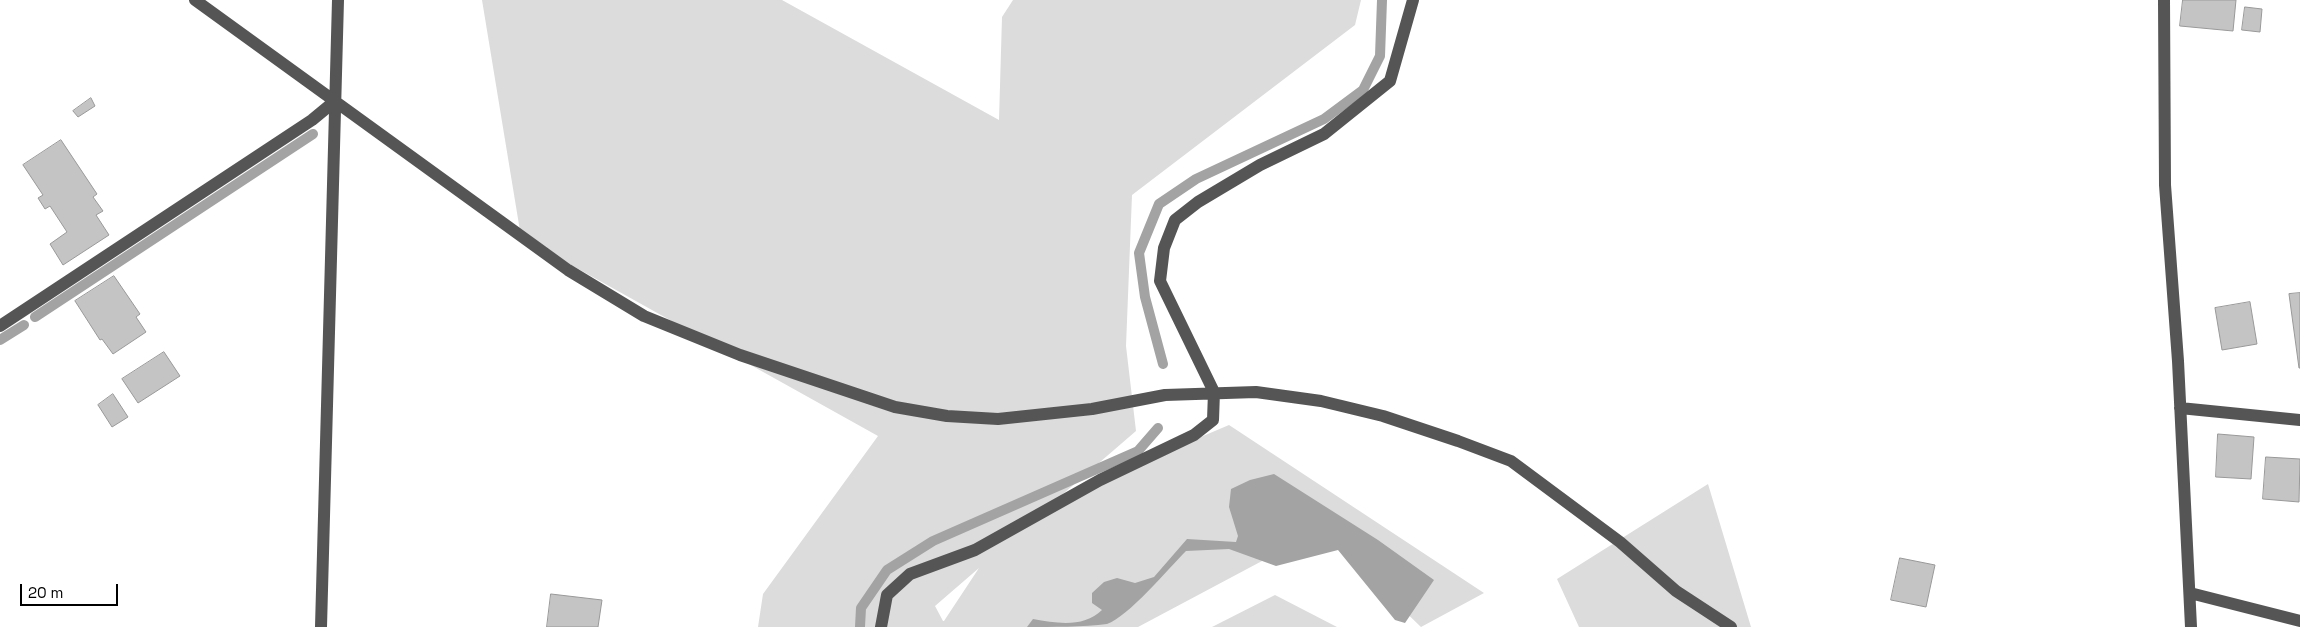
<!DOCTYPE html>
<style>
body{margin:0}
#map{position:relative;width:2300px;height:627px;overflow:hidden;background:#fff;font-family:"Space Grotesk",sans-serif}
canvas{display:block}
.scale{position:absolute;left:20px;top:584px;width:98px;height:22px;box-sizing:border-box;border:2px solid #000;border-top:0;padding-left:6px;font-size:15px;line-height:18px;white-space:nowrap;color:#000;-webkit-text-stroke:4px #fff;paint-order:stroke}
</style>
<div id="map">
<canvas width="2300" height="627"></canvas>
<div class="scale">20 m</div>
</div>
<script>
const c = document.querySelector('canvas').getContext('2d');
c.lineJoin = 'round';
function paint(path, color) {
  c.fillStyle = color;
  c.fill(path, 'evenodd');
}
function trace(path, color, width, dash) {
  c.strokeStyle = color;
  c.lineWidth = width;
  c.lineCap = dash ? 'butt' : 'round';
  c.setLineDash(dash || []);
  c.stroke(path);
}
paint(new Path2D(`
 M482 0H782L999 120 1002 17 1013 0H1361L1355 25 1132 195 1126 346 1136 431 1042 512 1109 476 1229 425 1484 593 1421 627 1342 551 1309 536 1138 627H758L763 594 878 436 521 237ZM979 568 944 621H943L935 606Z
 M1708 484 1751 627H1579L1557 579Z
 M1275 595 1337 627H1212Z`), '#dcdcdc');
paint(new Path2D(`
 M1274 474 1378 540 1434 580 1405 623 1395 620 1338 550 1276 566 1229 549 1186 551C1169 568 1128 617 1107 624 1085 627 1051 627 1027 627L1033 619C1059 624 1085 627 1102 610L1092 603V593L1104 582 1117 578 1135 583 1154 577 1187 539 1236 542 1238 536 1229 507 1231 489 1250 480Z`), '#a3a3a3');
trace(new Path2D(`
 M35 317 313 134
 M0 340 24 325
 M1163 364 1145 297 1139 253 1159 204 1196 179 1324 119 1363 90 1380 56 1382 0
 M860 627 861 608 887 570 933 541 1138 451 1158 428`), '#a3a3a3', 10);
const building = new Path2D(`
 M2183 0H2236L2233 31 2180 26Z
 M2245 7 2262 9 2260 32 2242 30Z
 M91 98 95 106 78 117 73 111Z
 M61 140 97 194 93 197 103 211 96 215 109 235 63 265 50 244 67 232 50 206 45 209 38 198 43 195 23 165Z
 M114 276 140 314 136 317 146 332 113 354 102 339 100 340 75 301Z
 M2300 293V368H2299L2289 294Z
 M2250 302 2257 344 2222 350 2215 308Z
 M164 352 180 376 138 403 122 379Z
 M113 394 128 417 112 427 98 405Z
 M2218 434 2254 437 2251 479 2216 477Z
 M2266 457 2300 459 2299 502 2263 499Z
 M1900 558 1935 565 1926 607 1891 600Z
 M551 594 602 600 598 627H547Z`);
paint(building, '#c4c4c4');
trace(building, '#999', 1);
trace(new Path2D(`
 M195 0 568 270 644 316 740 355 895 407 947 416 998 419 1092 409 1165 395 1256 392 1321 401 1383 416 1458 441 1511 461 1620 542 1676 591 1731 627
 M2164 0 2165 185 2178 361 2191 627
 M0 326 312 120 335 101
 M2180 408 2300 420
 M2190 593 2300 621
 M321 627 338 0
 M881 627 887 595 910 574 975 550 1100 480 1194 435 1213 420 1214 392 1160 281 1164 248 1175 220 1198 202 1260 165 1324 134 1390 81 1413 0`), '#555', 12);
</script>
